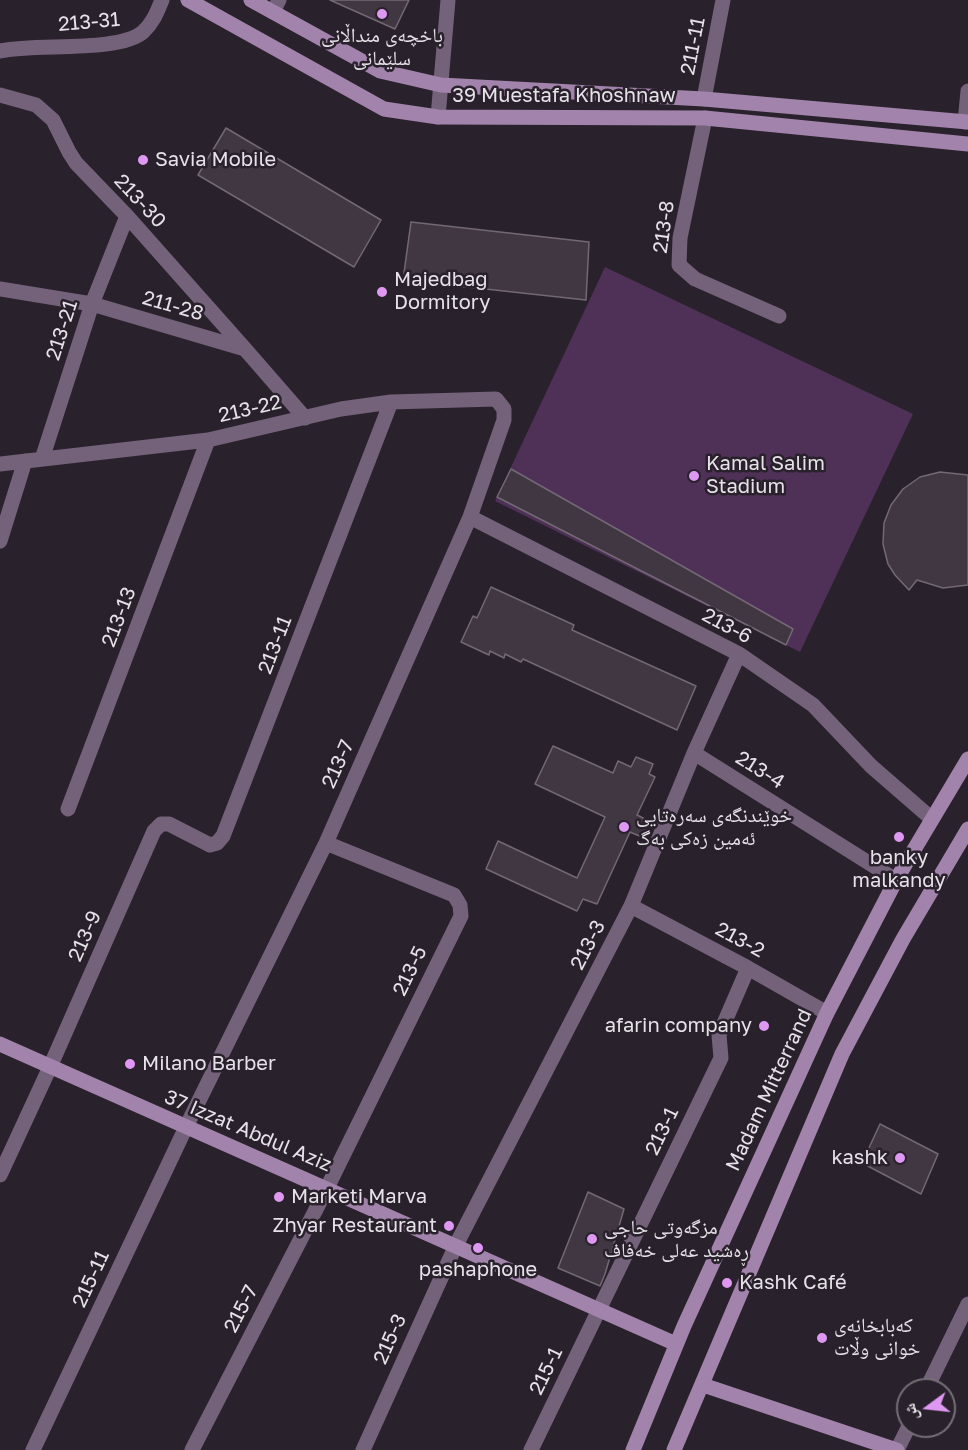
<!DOCTYPE html>
<meta charset="utf-8">
<style>
body{margin:0}
#map{position:relative;width:968px;height:1450px;overflow:hidden;background:#29212b;font-family:"Golos Text","Noto Naskh Arabic",sans-serif}
canvas{display:block}
.north{position:absolute;left:896px;top:1378px;width:60px;height:60px;box-sizing:border-box;background:#29212b;border:2px solid #756e77;border-radius:50%;rotate:255deg;font-size:16px;font-weight:700;line-height:24px;text-align:center;color:#e7e2e9}
.north::after{content:'';display:block;margin:auto;width:21px;height:27px;background:#de98f2;clip-path:polygon(50% 0,100% 100%,50% 72%,0 100%)}
</style>
<div id="map">
<canvas width="968" height="1450"></canvas>
<div class="north">ش</div>
</div>
<script>
const c = document.querySelector('canvas').getContext('2d');
c.lineJoin = 'round';
function paint(path, color) {
  c.fillStyle = color;
  c.fill(path, 'evenodd');
}
function trace(path, color, width, dash) {
  c.strokeStyle = color;
  c.lineWidth = width;
  c.lineCap = dash ? 'butt' : 'round';
  c.setLineDash(dash || []);
  c.stroke(path);
}
function write(font, color, halo, rows, align = 'center') {
  c.font = font + ' "Golos Text","Noto Naskh Arabic",sans-serif';
  c.lineWidth = 5;
  c.setLineDash([]);
  c.textBaseline = 'middle';
  c.strokeStyle = halo;
  c.fillStyle = color;
  for (const [text, x, y, turn = 0] of rows) {
    c.save();
    c.translate(x, y);
    c.rotate((+turn || 0) * Math.PI / 180);
    c.textAlign = isNaN(turn) ? turn : align;
    if (halo) c.strokeText(text, 0, 0);
    c.fillText(text, 0, 0);
    c.restore();
  }
}
paint(new Path2D(`
 M605 267 913 414 800 652 495 501Z`), '#4f3158');
const building = new Path2D(`
 M330 0H409L395 29Z
 M226 128 381 220 354 267 198 175Z
 M411 222 589 242 586 300 403 280Z
 M511 469 793 629 786 645 497 497Z
 M940 472 968 475V585L943 588 917 580 909 590 895 575 888 564 883 544 884 523 891 505 903 489 920 477Z
 M491 587 574 625 572 630 696 686 677 730 523 659 521 662 505 654 504 658 490 651 489 655 461 642 473 616 477 618Z
 M553 746 613 773 618 761 631 767 636 757 653 764 649 774 655 777 637 815 649 821 642 837 630 832 597 904 583 899 577 911 486 869 498 841 577 878 605 817 535 784Z
 M880 1124 938 1154 921 1194 862 1163Z
 M588 1192 624 1209 605 1274 600 1286 558 1268Z`);
paint(building, '#403742');
trace(building, '#726975', 1.5);
trace(new Path2D(`
 M273 12 279 0
 M0 51C36 43 118 53 143 32 153 23 157 12 162 0
 M0 95 36 105 53 120 69 152 76 163 127 216 245 349
 M704 99 723 0
 M438 117 448 0
 M705 118 680 238 679 265 695 279 779 316
 M965 122 968 91
 M0 289 92 304 245 349 305 418
 M42 459 92 304 127 216
 M0 464 208 440 341 409 391 402 496 399 504 409V420L470 517 326 843 186 1127 33 1450
 M470 517 739 654 813 705 871 766 932 819
 M0 541 25 461
 M694 753 896 880
 M68 809 208 440
 M631 906 748 968 827 1013
 M0 1175 50 1067 154 831 161 824H169L210 845 217 843 223 836 391 402
 M926 1390 968 1304
 M192 1450 327 1188 461 916 460 905 454 895 326 843
 M363 1450 456 1245 631 906 694 753 739 654
 M531 1450 721 1058 719 1035 748 968
 M897 1450 909 1426`), '#74617a', 15);
trace(new Path2D(`
 M188 0 384 109 438 117 705 118 968 144
 M251 0 380 71 441 85 704 99 968 122
 M0 1044 676 1344
 M703 1385 897 1450
 M633 1450 684 1326 827 1013 896 880 968 759
 M674 1450 842 1054 903 939 968 829`), '#a283ab', 15);
for (const [x, y, r, color] of [
 [382,14,6,"#de98f2"],
 [143,160,6,"#de98f2"],
 [382,292,6,"#de98f2"],
 [694,476,6,"#de98f2"],
 [624,827,6,"#de98f2"],
 [899,837,6,"#de98f2"],
 [764,1026,6,"#de98f2"],
 [130,1064,6,"#de98f2"],
 [900,1158,6,"#de98f2"],
 [279,1197,6,"#de98f2"],
 [449,1226,6,"#de98f2"],
 [592,1239,6,"#de98f2"],
 [478,1248,6,"#de98f2"],
 [727,1283,6,"#de98f2"],
 [822,1338,6,"#de98f2"]
]) {
  const dot = new Path2D();
  dot.arc(x, y, r, 0, 2 * Math.PI);
  c.fillStyle = color;
  c.fill(dot);
  trace(dot, '#29212b', 2);
}
write('20px', '#e7e2e9', '#29212b', [
 ["213-31",89,22,-5],
 ["211-11",693,46,-79],
 ["39 Muestafa Khoshnaw",564,96],
 ["213-30",140,201,47],
 ["213-8",664,227,-82],
 ["211-28",173,306,16],
 ["213-21",62,330,-72],
 ["213-22",250,409,-13],
 ["213-13",119,617,-69],
 ["213-6",727,626,28],
 ["213-11",275,645,-69],
 ["213-7",338,764,-66],
 ["213-4",760,770,32],
 ["213-9",85,936,-66],
 ["213-2",740,940,28],
 ["213-3",588,945,-63],
 ["213-5",410,971,-64],
 ["Madam Mitterrand",769,1090,-65],
 ["37 Izzat Abdul Aziz",248,1131,23],
 ["213-1",662,1131,-64],
 ["215-11",91,1279,-65],
 ["215-7",241,1309,-63],
 ["215-3",390,1339,-66],
 ["215-1",546,1371,-64]
]);
write('20px', '#e7e2e9', '#29212b', [
 ["باخچەی منداڵانی",382,36,"center"],
 ["سلێمانی",382,59,"center"],
 ["Savia Mobile",155,160],
 ["Majedbag",394,280],
 ["Dormitory",394,303],
 ["Kamal Salim",706,464],
 ["Stadium",706,487],
 ["خوێندنگەی سەرەتایی",636,816],
 ["ئەمین زەکی بەگ",636,839],
 ["banky",899,858,"center"],
 ["malkandy",899,881,"center"],
 ["afarin company",752,1026,"right"],
 ["Milano Barber",142,1064],
 ["kashk",888,1158,"right"],
 ["Marketi Marva",291,1197],
 ["Zhyar Restaurant",437,1226,"right"],
 ["مزگەوتی حاجی",604,1228],
 ["ڕەشید عەلی خەفاف",604,1251],
 ["pashaphone",478,1270,"center"],
 ["Kashk Café",739,1283],
 ["کەبابخانەی",834,1326],
 ["خوانی وڵات",834,1349]
], 'left');
</script>
